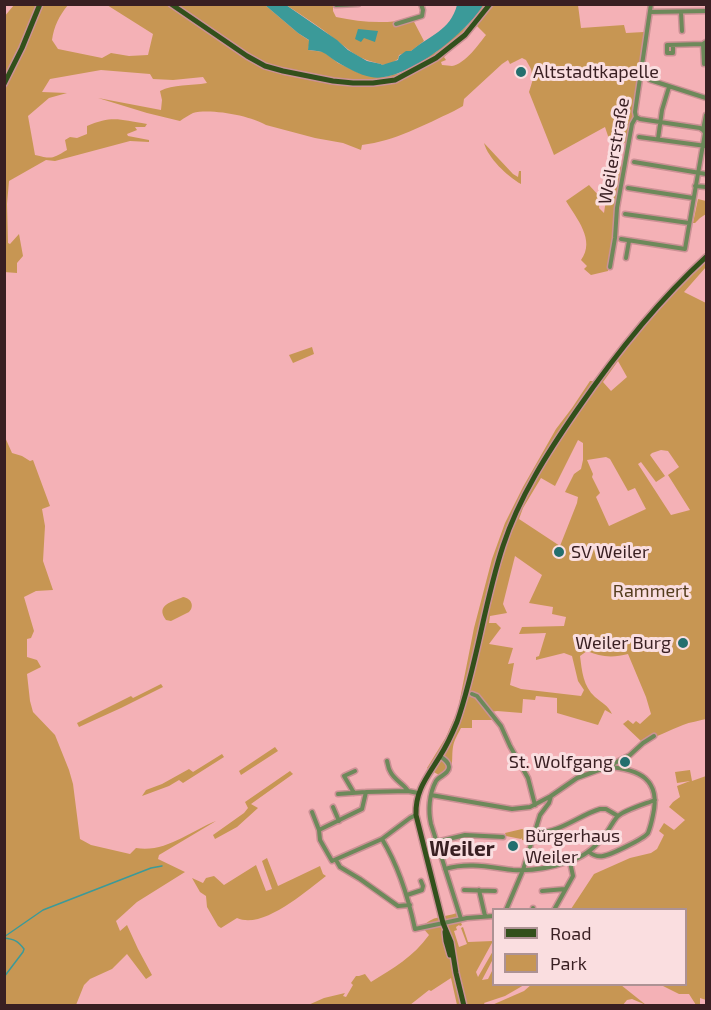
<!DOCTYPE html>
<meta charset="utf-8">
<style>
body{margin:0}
#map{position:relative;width:711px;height:1010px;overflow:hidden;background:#f4b1b6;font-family:"Exo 2",sans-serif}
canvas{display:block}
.frame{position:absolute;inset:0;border:6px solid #391f22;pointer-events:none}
.legend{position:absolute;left:492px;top:908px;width:195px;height:78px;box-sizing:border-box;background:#fadee0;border:2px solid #ad9294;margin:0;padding:8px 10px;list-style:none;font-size:18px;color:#391f22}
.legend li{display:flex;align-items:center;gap:12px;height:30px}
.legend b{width:30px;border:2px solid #ad9294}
</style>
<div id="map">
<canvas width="711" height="1010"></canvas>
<div class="frame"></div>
<ul class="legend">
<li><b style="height:8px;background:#32501b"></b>Road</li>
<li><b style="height:16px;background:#c79653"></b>Park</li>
</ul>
</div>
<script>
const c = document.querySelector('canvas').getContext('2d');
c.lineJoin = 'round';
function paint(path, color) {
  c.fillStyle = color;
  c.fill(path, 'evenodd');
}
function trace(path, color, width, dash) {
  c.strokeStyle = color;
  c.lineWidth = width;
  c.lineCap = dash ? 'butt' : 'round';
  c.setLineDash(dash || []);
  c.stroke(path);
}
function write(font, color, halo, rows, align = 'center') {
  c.font = font + ' "Exo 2",sans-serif';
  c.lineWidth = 6;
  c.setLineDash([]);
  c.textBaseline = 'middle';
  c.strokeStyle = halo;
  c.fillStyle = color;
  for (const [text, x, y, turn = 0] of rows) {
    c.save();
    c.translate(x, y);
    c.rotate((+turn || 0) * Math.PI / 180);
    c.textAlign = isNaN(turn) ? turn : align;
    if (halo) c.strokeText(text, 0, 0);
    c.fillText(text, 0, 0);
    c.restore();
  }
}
paint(new Path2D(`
 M14 5H68C59 16 54 26 52 40L58 49 102 58 111 53 129 56 148 55 153 34 107 5H265L298 33 310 41 308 50 324 52 338 63 359 73 385 77 400 73 436 52 467 26 483 5H578L581 28 624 25 626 33 644 32 632 114 636 117 633 121 630 143 610 142 605 127 554 155 529 92 533 79 531 69 526 60 522 58 510 64 508 60 502 64 464 99 463 106 454 111C424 125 395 141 362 145L361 150 343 143 315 138 266 125C252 116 210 108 193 113 189 115 184 118 180 121L147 113 98 98 161 110 162 100 160 91C173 84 191 86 207 83L203 77 173 80 153 79 150 74 101 70 50 79 42 92 67 93 49 98 28 116 35 155C52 159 52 159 67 150L65 140 70 137 77 138 87 134V126C113 115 120 120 147 124L145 127H135L137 130 127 134 128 136 149 140V142L130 141 55 161 46 160 9 181 7 204 8 243 10 244 19 234 23 256 17 263V273L4 272V17ZM477 26 486 35C479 44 465 64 452 66 449 66 446 65 442 65L441 62 446 60 444 57Z
 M286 5H333V11L336 17C361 22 386 25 412 18L424 41 411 51 399 55 398 59 392 63 382 65 381 64C358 59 353 53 336 40 320 27 303 16 286 5Z
 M484 143 513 174 518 177 519 171H521V184C507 176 488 158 484 143Z
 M624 163 615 213 613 238 608 271 591 275 584 269 587 266 581 260C596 240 576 218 566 201L589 185 600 197 599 208 604 213 610 173Z
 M698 199 706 201V214L700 218 695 223H693Z
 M706 254V267L684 292 706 303V719C699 721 690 722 683 725 669 731 656 736 643 743L623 724 628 720 633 724 636 721 640 724 651 714 646 697 628 654C613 658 600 657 587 651L580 656C582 671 583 686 595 697 602 703 608 705 612 714L605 710 598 725 557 713V698L536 696 535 700 523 699 522 713 497 711 491 712 497 720H472V728H461C458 734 454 740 453 747 451 758 455 771 444 778L427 768 446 737 458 709 474 628 492 559 505 523 523 487 556 429 572 408 590 381H594C628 336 664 292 706 254ZM618 361 627 377 611 391 603 382ZM578 440 583 443V460L581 469 574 474 565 492 578 497 577 503 560 546 519 519 523 508 541 478 555 486ZM661 450 668 451 679 467 668 475 690 510 671 515 638 464 641 462 656 482 665 476 650 455 652 453ZM606 457 610 459 628 491 635 488 646 509 609 526 596 497 600 493 592 477 593 474 587 460ZM515 556 542 575 529 603 553 607 552 614 566 617 564 626 522 627 519 634 546 633 539 656 536 657V660L564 653 572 656 578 681 584 690 581 696 521 689 510 685 514 663 508 664 513 648 489 644 501 628 496 623H489L490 616 507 613 503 604Z
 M312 347 314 354 293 363 289 355Z
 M4 435 12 453 22 456 30 461 33 460 50 506 42 509 45 526 43 561 53 590 36 591 24 597 34 631 31 638 27 639V657L37 660 41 667 27 674 30 701 33 712 55 735 69 770 73 784 80 839 91 845 130 854 136 848C166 853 190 831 216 821L159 855 158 859 185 872 137 902 116 921 120 931 127 925 138 949 152 975 146 979 127 954 112 969 90 979 84 985 76 1005H5Z
 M183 597C191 598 195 606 189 612L171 621 166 620C155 605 172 602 183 597Z
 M161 684 163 687 121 708 79 727 77 723 131 696 133 698Z
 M275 747 278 751 241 775 239 771Z
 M222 754 224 757 183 783 179 780 169 786 142 796 146 790 162 784 189 769 193 772Z
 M690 770 692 781 706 776V1000L700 998V1006L696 1005 689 994H679L661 985 686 984V910L571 909 594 874 630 858 651 853 657 849 664 835 659 831 664 823 674 830 685 820 669 807 673 802 680 797 677 786 690 781 677 783 675 772Z
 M290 771 293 774 251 804 258 808 237 827 215 839 213 835 244 813 248 808 245 802Z
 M522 829 525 830V832L527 831 531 834 530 841 522 840V838L521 839 506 836 505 833Z
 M267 858 278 886 320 866 323 874 326 876C306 891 263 930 237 918L221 928 218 926 207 907 206 896 200 892 192 878 203 883 206 878 214 876 224 885 256 865 266 891 272 889 262 861Z
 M457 913 462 925 460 926 459 925 456 927 457 930 454 931 459 947 467 944 461 928 463 927 468 942 493 941 476 972 478 977 493 951V959L482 980 488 979 493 969 494 984 524 985 505 996 484 1003 485 1005H457L451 978 431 991 429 990 410 1005 306 1006 324 998 345 993 343 996 346 997 353 985 351 983 356 976H359L365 974 371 982C394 968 413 957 429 935L422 927C433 915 443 918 457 913Z
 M532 984 621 985 646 1005 632 999 627 1000 622 1006 492 1005 524 991Z`), '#c79653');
paint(new Path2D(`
 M265 5H286L337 40 348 50 367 61 381 64 382 65 398 60 399 56 406 51H411C430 35 450 31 457 5H483C468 32 404 84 371 77 360 75 347 68 337 62 332 59 327 54 322 52 318 51 312 50 308 50L309 40 298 33Z
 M358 29 378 31 375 42 364 38 361 42 355 39Z`), '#3b9a99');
trace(new Path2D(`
 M4 937 43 910 151 868 162 866
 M4 938C14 939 18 941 24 949L23 952 4 977`), '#3b9a99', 1.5);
const minor = new Path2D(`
 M336 5 358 4
 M650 12 706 11
 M681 12 682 31
 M396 24 422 16 423 10 421 4
 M703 44 704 64
 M673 45V53H667V45L703 44 706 42
 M650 80 706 98
 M636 117 640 119 700 128 703 130
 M703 130 706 115
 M639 137 706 146
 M658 139 662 110 669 87
 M634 162 706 174
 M695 186 706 187
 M628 188 693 198
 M625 214 689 223
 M621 239 685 249 705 133 703 130
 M626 258 629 241
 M610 267 615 238 617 208 632 124 636 117 635 112 651 4
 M472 694 477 696 501 726 510 746 528 778 535 805
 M440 756C444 759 449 762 449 767 449 774 439 776 436 781 429 794 428 811 431 824L461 919
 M387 761C388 764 388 768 390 771 394 780 404 784 408 791
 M366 792 362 809 319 830 320 840 332 861 382 839 410 818 416 815
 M354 793 344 776 355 771
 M338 794 366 792 408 791 418 793
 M431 795 512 809 530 807 551 796 577 778 607 767 630 755 643 743 654 736
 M333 807 339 821
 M312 812 319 830
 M535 832C559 834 579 815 600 809H606L618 816
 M382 839C399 867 408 896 415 929L467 918 494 916
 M436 842 465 835 503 837
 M589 852C593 855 598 857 603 856 610 855 644 839 648 833 650 828 652 820 653 815 661 780 640 769 608 767
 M336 860 340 867 360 879 398 906 410 905
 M445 869C468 862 489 867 513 870 531 871 550 868 567 862 582 858 594 849 604 836 609 830 612 823 617 817 624 810 645 804 655 800
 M464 890 495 891
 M479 890 485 916
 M542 891 565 889
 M407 895 422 890 423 886 421 881
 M533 908V910
 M506 910 523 870 540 815 549 803 551 796
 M554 910 573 876 570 862`);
const major = new Path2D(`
 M171 4 247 56 265 66 283 71 333 81 353 83H373L395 80 436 58 465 35 490 4
 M4 84 22 48 40 4
 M445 932 446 941 450 955
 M464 1006 456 973 451 942 443 923 416 815C415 790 428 776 440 756 447 745 452 734 457 722 477 665 484 603 503 546 519 497 548 452 577 410 615 355 657 302 706 257`);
trace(minor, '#cb9195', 7);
trace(major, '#cb9195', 8);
trace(minor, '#6d895a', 4);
trace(major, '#32501b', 5);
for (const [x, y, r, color] of [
 [521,72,6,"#246f6e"],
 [559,552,6,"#246f6e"],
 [683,643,6,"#246f6e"],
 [625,762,6,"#246f6e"],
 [513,846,6,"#246f6e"]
]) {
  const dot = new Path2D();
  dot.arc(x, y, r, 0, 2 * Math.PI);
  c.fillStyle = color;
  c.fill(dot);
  trace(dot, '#fadee0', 2);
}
write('18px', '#391f22', '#fadee0', [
 ["Altstadtkapelle",533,72],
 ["SV Weiler",571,552],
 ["Weiler Burg",671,643,"right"],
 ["St. Wolfgang",613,762,"right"],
 ["Bürgerhaus",525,836],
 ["Weiler",525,857]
], 'left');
write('18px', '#391f22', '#fadee0', [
 ["Weilerstraße",614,151,-80]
]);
write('18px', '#543d1e', '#fadee0', [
 ["Rammert",651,591]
]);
write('bold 21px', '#391f22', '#fadee0', [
 ["Weiler",462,849]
]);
</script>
